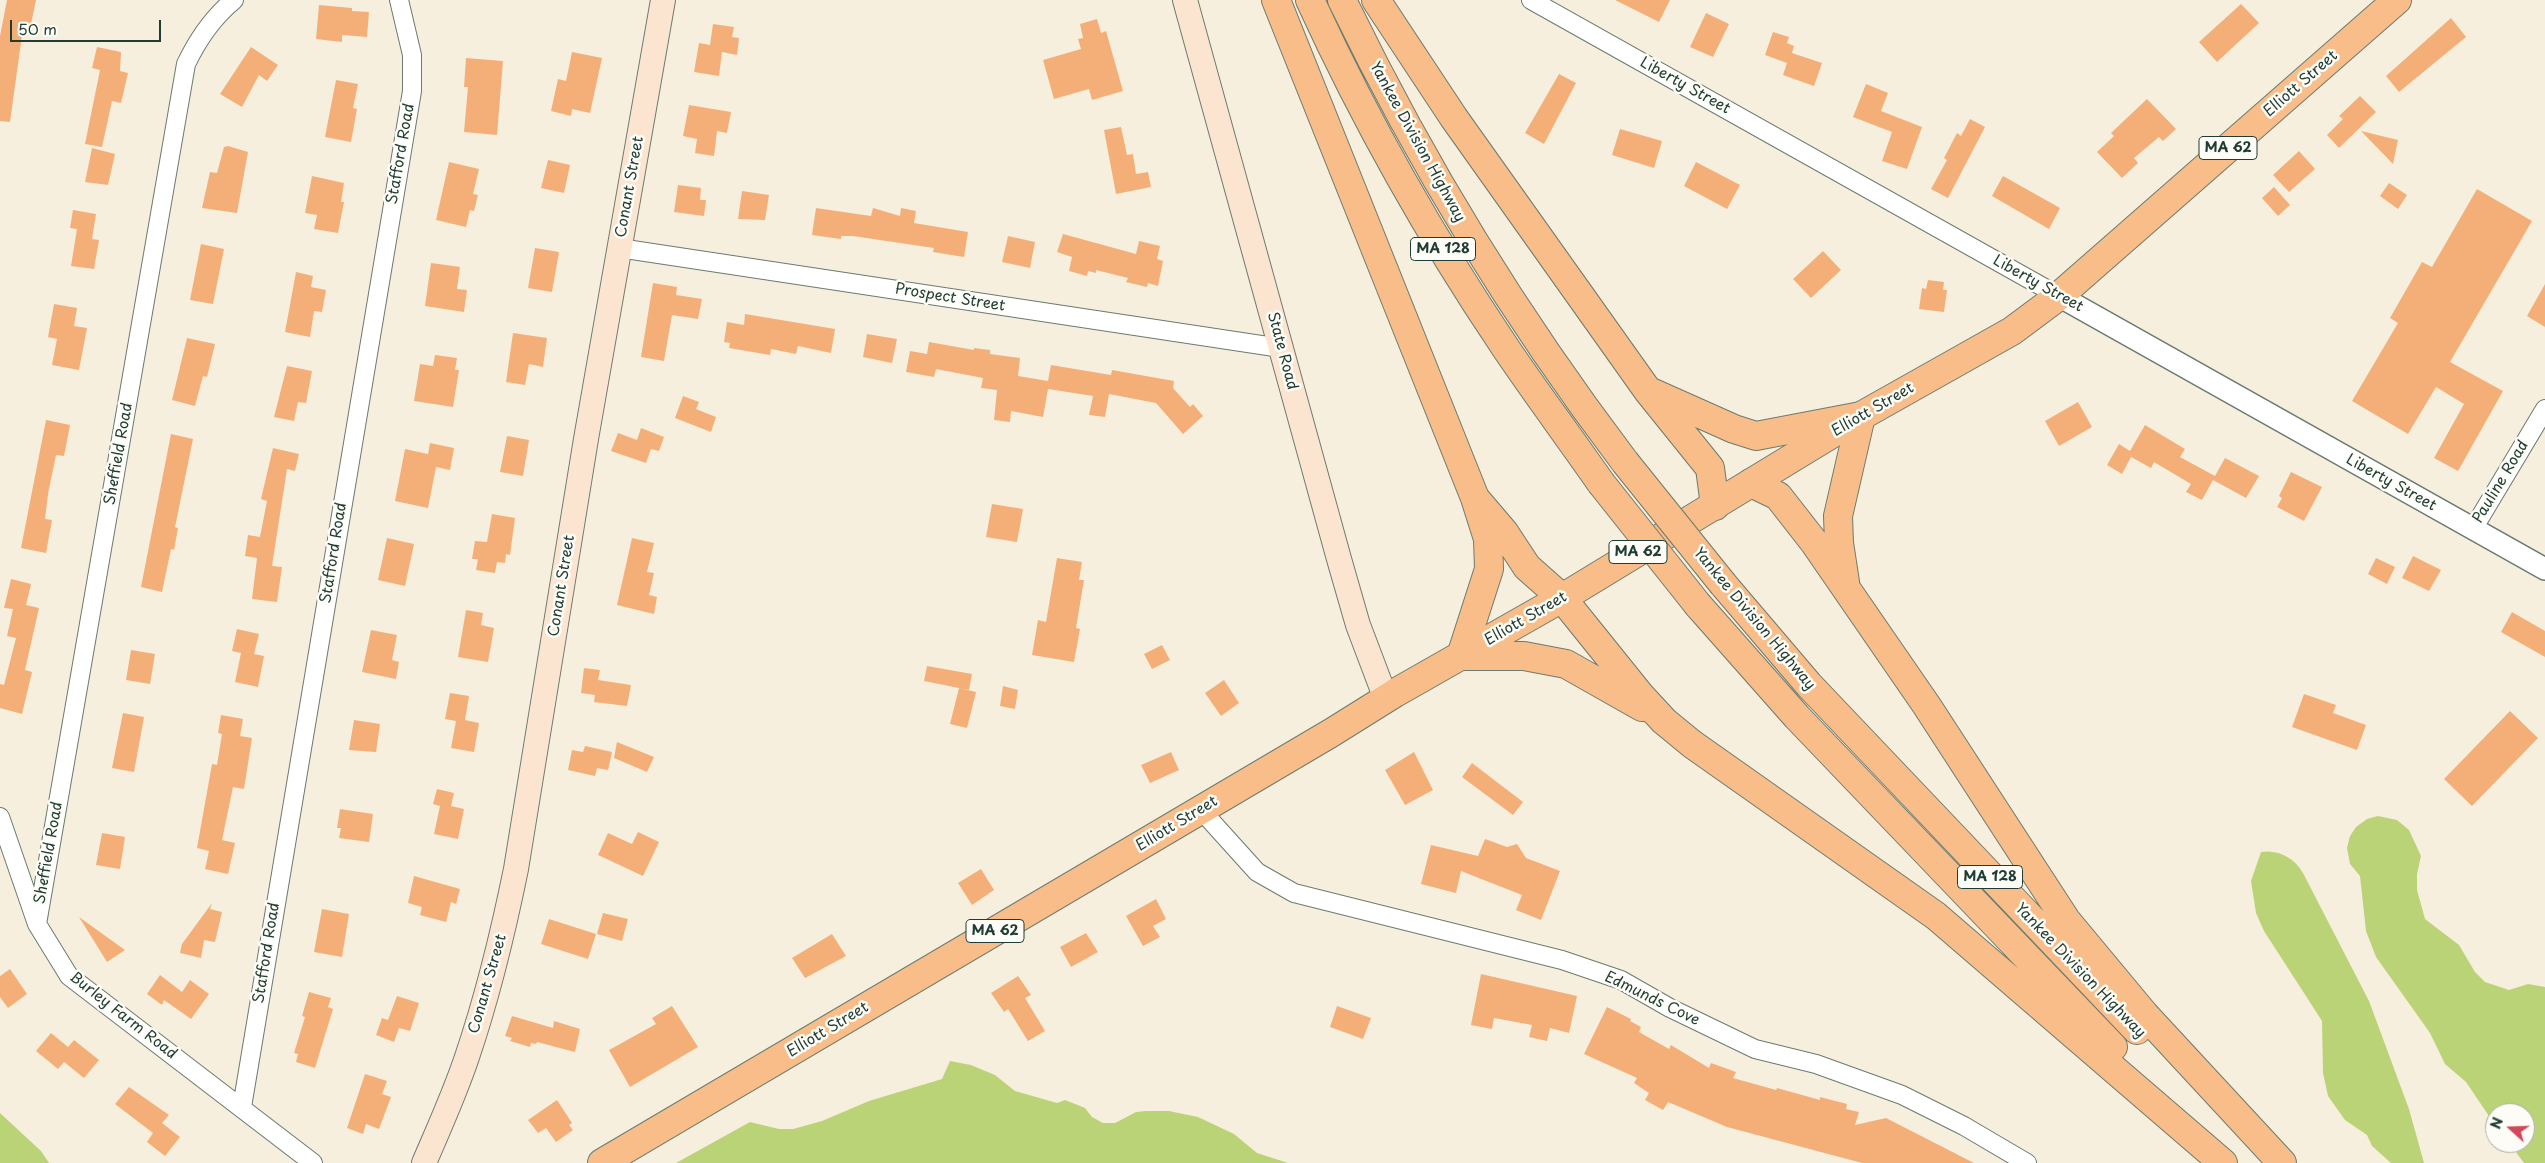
<!DOCTYPE html>
<style>
body{margin:0}
#map{position:relative;width:2545px;height:1163px;overflow:hidden;background:#f7efdd;font-family:"Playpen Sans",sans-serif}
canvas{display:block}
.north{position:absolute;left:2485px;top:1103px;width:50px;height:50px;box-sizing:border-box;background:#fdfcf7;border:1px solid #a4b0a9;border-radius:50%;rotate:290deg;font-size:14px;font-weight:700;line-height:20px;text-align:center;color:#1f3d34}
.north::after{content:'';display:block;margin:auto;width:18px;height:22px;background:#d1495b;clip-path:polygon(50% 0,100% 100%,50% 72%,0 100%)}
.scale{position:absolute;left:10px;top:20px;width:151px;height:22px;box-sizing:border-box;border:2px solid #1f3d34;border-top:0;padding-left:6px;font-size:15px;line-height:18px;white-space:nowrap;color:#1f3d34;-webkit-text-stroke:4px #fdfcf7;paint-order:stroke}
</style>
<div id="map">
<canvas width="2545" height="1163"></canvas>
<div class="north">N</div>
<div class="scale">50 m</div>
</div>
<script>
const c = document.querySelector('canvas').getContext('2d');
c.lineJoin = 'round';
function paint(path, color) {
  c.fillStyle = color;
  c.fill(path, 'evenodd');
}
function trace(path, color, width, dash) {
  c.strokeStyle = color;
  c.lineWidth = width;
  c.lineCap = dash ? 'butt' : 'round';
  c.setLineDash(dash || []);
  c.stroke(path);
}
function write(font, color, halo, rows, align = 'center') {
  c.font = font + ' "Playpen Sans",sans-serif';
  c.lineWidth = 5;
  c.setLineDash([]);
  c.textBaseline = 'middle';
  c.strokeStyle = halo;
  c.fillStyle = color;
  for (const [text, x, y, turn = 0] of rows) {
    c.save();
    c.translate(x, y);
    c.rotate((+turn || 0) * Math.PI / 180);
    c.textAlign = isNaN(turn) ? turn : align;
    if (halo) c.strokeText(text, 0, 0);
    c.fillText(text, 0, 0);
    c.restore();
  }
}
paint(new Path2D(`
 M2378 816 2397 820 2409 830 2421 856 2417 874V890L2425 919 2459 945 2475 972 2485 982 2509 990 2528 984 2545 987V1163H2524L2509 1143H2525V1113H2495V1125L2466 1082 2445 1064 2430 1033 2376 957 2366 931 2360 876 2350 864 2347 848 2350 836 2356 827 2367 819Z
 M2261 852C2278 849 2295 858 2303 873L2369 1001 2409 1109 2424 1163H2391L2372 1146 2367 1135 2345 1120 2328 1096 2323 1073 2322 1021 2264 931 2256 913 2251 881Z
 M950 1061 971 1065 995 1075 1015 1091 1057 1103 1065 1100 1085 1108 1092 1117 1103 1123H1115L1136 1112 1146 1111H1169L1198 1117 1234 1134 1257 1153 1288 1163H676L750 1122 779 1129H793L822 1121 869 1101 942 1079Z
 M0 1113 41 1151 49 1163H0Z`), '#bbd377');
paint(new Path2D(`
 M7 0H36L30 29 23 28 10 122 0 121V36Z
 M1615 0H1670L1659 22Z
 M2241 4 2259 23 2217 62 2199 42Z
 M319 5 352 8V11L369 12 367 37 342 35V42L316 39Z
 M1706 13 1729 24 1713 57 1690 47Z
 M2451 18 2466 37 2399 92 2386 76Z
 M1097 19 1101 33 1106 31 1123 91 1092 100 1089 89 1054 99 1043 60 1081 49 1078 39 1083 38 1080 24Z
 M713 24 734 27 732 37 739 38 737 55 722 52 719 76 694 72 699 43 710 45Z
 M1773 32 1789 37 1787 43 1794 46 1792 53 1822 63 1814 86 1783 75 1787 63 1765 55Z
 M97 47 121 52 120 71 128 73 121 103 112 101 102 147 85 144 100 70 92 68Z
 M251 47 278 65 267 81 259 75 242 107 220 94Z
 M572 52 602 58 590 113 572 109 571 116 551 111 558 79 566 81Z
 M466 58 503 61 497 135 464 132 468 87H464Z
 M1559 74 1576 83 1544 144 1525 133Z
 M336 80 358 84 353 108 357 109 351 142 325 137Z
 M1866 84 1888 93 1881 111 1922 127 1907 169 1882 161 1892 132 1853 117Z
 M2360 96 2376 112 2339 148 2327 135 2343 119 2339 116Z
 M2147 99 2176 129 2163 141 2159 137 2134 158 2138 163 2122 178 2097 152 2114 136 2111 133Z
 M689 105 731 112 727 133 717 131 714 156 695 153 697 139 683 136Z
 M1970 119 1985 127 1948 198 1931 189 1947 160 1944 158 1957 133 1961 136Z
 M1121 127 1127 155 1133 154 1136 174 1148 172 1151 187 1116 194 1104 130Z
 M1620 129 1662 141 1654 168 1612 155Z
 M2361 131 2398 140 2393 164Z
 M228 146 248 152 237 213 202 208 210 172 217 173 224 147Z
 M92 148 115 154 108 185 85 182Z
 M2299 151 2315 169 2289 192 2273 175Z
 M548 160 570 165 564 193 541 188Z
 M449 162 479 169 473 194 478 195 474 211 470 210 466 227 436 220Z
 M1696 162 1740 185 1727 209 1684 186Z
 M312 176 344 183 341 202H344L338 233 314 229 317 215 305 213Z
 M2003 176 2060 208 2049 229 1992 196Z
 M2389 183 2407 195 2398 209 2380 196Z
 M678 185 701 188 700 200H706L704 216 674 212Z
 M2274 187 2290 205 2278 216 2262 198Z
 M2477 189 2532 221 2450 362 2503 391 2458 471 2434 458 2464 404 2436 387 2408 434 2352 401 2398 323 2390 318 2422 262 2432 267Z
 M742 191 769 195 765 220 738 219Z
 M816 208 871 216 873 208 900 216 901 208 916 211 914 223 968 232 964 257 933 252 934 248 900 243 853 236H841V239L812 235Z
 M73 210 96 214 92 239 99 240 94 269 71 266 77 229 70 228Z
 M1063 234 1136 254 1139 241 1160 246 1157 259 1163 261 1158 286 1148 283 1147 287 1126 282 1128 278 1096 270V273L1088 271 1087 276 1069 271 1072 257 1057 252Z
 M1008 236 1035 242 1030 268 1002 262Z
 M201 244 224 249 213 304 190 300Z
 M535 248 559 252 552 292 528 288Z
 M1823 251 1841 270 1811 298 1793 279Z
 M431 263 460 267 457 289 467 290 464 312 425 306Z
 M296 272 313 276 311 287 326 290 322 312 314 311 310 337 285 332Z
 M1928 280 1944 282 1943 290H1947L1944 312 1919 309 1922 288 1926 289Z
 M653 283 677 287 676 295 702 299 698 319 672 315 664 361 641 357Z
 M2545 284V327L2527 316Z
 M54 304 77 308 74 326 87 328 79 370 52 365 57 339 48 337Z
 M745 314 835 329 831 353 798 346 796 354 771 349 770 355 729 348 730 343 724 342 727 322 744 325Z
 M513 333 547 338 543 367 529 364 525 385 506 382Z
 M867 334 897 339 892 363 863 357Z
 M187 338 215 344 207 377 203 376 195 406 172 400Z
 M929 342 974 350V348L990 350V354L1020 358 1018 376 1048 381 1051 365 1111 375 1112 370 1174 381 1173 388 1190 407 1193 404 1203 416 1183 434 1156 403 1109 394 1105 417 1089 415 1093 396 1048 389 1043 417 1011 411 1010 422 994 420 997 390 981 388 983 378 936 369 934 377 906 372 910 351 927 354Z
 M435 355 457 358 455 370H459L453 407 414 401 420 364 433 366Z
 M287 366 312 371 306 403 298 402 294 421 274 417Z
 M683 396 699 402 696 409 716 417 711 432 675 418Z
 M2078 402 2092 427 2059 446 2045 421Z
 M46 420 70 425 64 456 56 455 48 494 45 519 52 520 46 553 21 548Z
 M2145 425 2185 449 2180 457 2215 476 2225 458 2259 476 2246 498 2213 480 2202 500 2186 492 2191 484 2154 462 2151 468 2131 457 2122 474 2107 465 2119 444 2130 451Z
 M641 428 664 437 659 451 651 449 646 463 611 451 618 433 637 440Z
 M171 434 193 439 175 527 178 528 174 550 171 549 162 592 141 587Z
 M507 436 529 440 523 476 500 472Z
 M430 443 454 448 450 470 436 467 428 508 395 501 405 449 428 454Z
 M273 448 299 454 295 471 287 469 272 566 282 567 277 602 252 599 257 558 245 556 248 535 260 537 267 501 261 499Z
 M2291 472 2322 487 2304 521 2277 507 2282 498 2279 496Z
 M992 504 1023 509 1017 542 986 537Z
 M492 514 515 518 510 555 506 554 505 563 497 562 495 573 476 570 478 559H472L475 541 487 542Z
 M387 538 414 544 405 586 378 580Z
 M632 538 654 543 647 572 654 573 649 595 657 597 654 614 617 605Z
 M2413 556 2441 570 2429 591 2402 578Z
 M1057 558 1082 562 1079 580H1084L1076 628 1080 629 1074 662 1032 655 1038 620 1046 622Z
 M2376 558 2395 567 2387 584 2368 574Z
 M11 579 31 584 26 605 39 608 25 670 32 672 22 714 0 708V684L4 685 16 638 7 636 13 609 4 608Z
 M466 610 483 613 481 625 494 628 488 662 458 657Z
 M2512 612 2545 631V657L2501 632Z
 M237 629 259 634 254 654 264 656 258 687 235 682 241 653 232 651Z
 M371 630 397 635 392 660 399 662 396 679 362 672Z
 M1162 645 1170 660 1152 669 1144 654Z
 M131 650 155 654 150 684 126 680Z
 M927 666 972 674 969 690 924 681Z
 M584 668 600 670 598 680 631 685 627 706 594 702 595 695 581 693Z
 M1224 680 1239 703 1221 716 1205 693Z
 M1003 686 1018 690 1015 709 1000 706Z
 M959 688 976 692 967 728 950 724Z
 M450 693 469 696 465 720 479 723 474 752 451 748 456 721 445 719Z
 M2304 694 2336 705 2333 713 2366 725 2357 750 2292 727Z
 M2510 711 2538 738 2472 806 2444 779Z
 M123 713 144 717 134 772 112 768Z
 M221 715 243 719 240 736 252 738 244 789 233 787 222 840 235 843 228 874 205 869 209 851 197 848 212 764 217 765 222 734 218 733Z
 M354 720 380 724 376 752 349 750Z
 M617 742 654 757 647 772 614 758Z
 M585 746 612 752 608 770 597 768 595 776 568 770 572 750 583 752Z
 M1171 752 1179 770 1150 783 1141 765Z
 M1414 752 1433 790 1405 805 1385 770Z
 M1472 763 1523 802 1513 815 1462 777Z
 M437 789 454 793 451 806 464 809 458 839 434 834 440 806 433 804Z
 M340 809 373 814 369 842 339 838 341 828H337Z
 M638 832 659 842 643 876 598 855 608 833 632 844Z
 M102 833 125 837 120 869 96 865Z
 M1485 839 1507 847 1517 844 1526 858 1560 871 1541 920 1516 910 1522 895 1461 871 1456 893 1421 884 1431 845 1478 856Z
 M981 869 994 890 972 905 958 883Z
 M414 876 460 889 456 904 451 902 446 922 420 915 422 907 408 903Z
 M1156 899 1166 919 1153 926 1160 937 1143 946 1126 916Z
 M212 903 210 909 222 912 215 942 204 940 201 958 180 953 182 944Z
 M322 909 349 914 342 957 314 952Z
 M603 913 628 919 622 941 597 934Z
 M79 917 125 950 107 962Z
 M549 919 596 934 588 959 541 944Z
 M1086 933 1098 952 1071 967 1060 947Z
 M832 934 846 956 805 978 792 958Z
 M10 969 27 994 8 1008 0 997V976Z
 M1481 974 1577 996 1569 1033 1550 1028 1547 1041 1529 1037 1532 1025 1494 1018 1492 1029 1471 1025Z
 M160 975 182 992 190 980 209 994 191 1019 164 1000 162 1005 147 994Z
 M1018 976 1031 995 1025 998 1045 1031 1028 1041 1008 1009 1004 1012 991 993Z
 M309 992 331 998 328 1007 333 1009 315 1068 296 1062 298 1054 294 1053 305 1017 302 1016Z
 M397 996 419 1003 410 1031 399 1028 394 1042 376 1035 382 1018 388 1020Z
 M672 1006 698 1047 630 1087 609 1050 656 1024 652 1018Z
 M1337 1006 1371 1018 1363 1039 1330 1027Z
 M1607 1007 1631 1019 1630 1021 1641 1027 1639 1032 1669 1049 1671 1045 1709 1068 1711 1063 1736 1072 1733 1078 1776 1090 1777 1088 1820 1100V1097L1847 1104 1846 1109 1859 1112 1855 1125 1886 1118 1974 1163H1862L1727 1127 1668 1102 1663 1110 1645 1100 1649 1093 1634 1083 1637 1078 1584 1054Z
 M512 1016 553 1028 554 1021 580 1029 575 1052 537 1042 536 1044 531 1043 530 1047 510 1041 512 1038 505 1036Z
 M51 1033 68 1047 74 1040 99 1060 84 1078 64 1062 58 1069 36 1051Z
 M365 1074 387 1081 382 1094 391 1097 379 1129 366 1124 363 1134 347 1128Z
 M129 1087 169 1115 162 1123 180 1137 165 1156 147 1142 153 1133 115 1104Z
 M557 1100 572 1123 569 1125 573 1130 556 1142 546 1128 538 1133 528 1120Z`), '#f4af79');
const minor = new Path2D(`
 M1531 0 2059 296
 M619 248 1281 348
 M2473 529 2545 409
 M1201 810 1257 872 1294 893 1562 960 1621 980 1670 1008 1755 1049 1816 1064 1902 1095 1964 1126 2027 1163
 M0 817 37 924 69 976 313 1163
 M37 924 186 64C198 39 212 18 234 0
 M242 1107 412 91V55L399 0`);
const tertiary = new Path2D(`
 M2059 296 2545 569`);
const secondary = new Path2D(`
 M1185 0 1339 559 1358 625 1386 699
 M424 1163C439 1128 455 1093 467 1057 488 995 503 933 516 869L586 439 663 0`);
const primary = new Path2D(`
 M602 1163 1331 733 1395 693 1562 598 1861 416 2012 331 2059 296 2397 0`);
const motorway = new Path2D(`
 M1276 0 1475 498 1488 539 1489 569 1461 656H1524L1566 664 1642 707
 M1310 0C1365 120 1431 237 1505 347 1536 393 1569 437 1601 483
 M1342 0C1421 164 1515 317 1625 462
 M1376 0 1454 118 1648 391 1710 468 1715 506
 M1651 392 1734 429 1756 436 1861 416 1838 516 1839 543 1845 582
 M1751 483 1778 496 1814 542 1927 706 2066 920 2145 1015 2282 1163
 M1475 498 1504 532 1527 567 1562 598 1640 695 1664 721 1692 744 1936 916 2223 1163
 M1723 584 1809 685 2137 1030
 M1698 605 1797 717 2113 1047`);
trace(minor, '#6b7b6f', 20);
trace(tertiary, '#6b7b6f', 24);
trace(secondary, '#6b7b6f', 26);
trace(primary, '#6b7b6f', 30);
trace(motorway, '#6b7b6f', 30);
trace(minor, '#fff', 18);
trace(tertiary, '#fff', 21);
trace(secondary, '#fce5d0', 24);
trace(primary, '#f8bd89', 28);
trace(motorway, '#f8bd89', 28);
const motorwayBridge = new Path2D(`
 M1625 462 1723 584
 M1601 483 1698 605`);
trace(motorwayBridge, '#6b7b6f', 30, []);
trace(motorwayBridge, '#f8bd89', 28);
for (const [x, y, w] of [
 [2228,148,58],
 [1443,249,65],
 [1638,552,58],
 [1990,877,65],
 [995,931,58]
]) {
  const box = new Path2D();
  box.roundRect(x - w / 2, y - 11.5, w, 23, 4);
  c.fillStyle = '#fdfcf7';
  c.fill(box);
  trace(box, '#1f3d34', 1);
}
write('bold 14px', '#1f3d34', null, [
 ["MA 62",2228,148],
 ["MA 128",1443,249],
 ["MA 62",1638,552],
 ["MA 128",1990,877],
 ["MA 62",995,931]
]);
write('15px', '#1f3d34', '#fdfcf7', [
 ["Elliott Street",2301,84,-41],
 ["Liberty Street",1685,86,29],
 ["Yankee Division Highway",1417,142,61],
 ["Stafford Road",401,154,-80],
 ["Conant Street",630,187,-80],
 ["Liberty Street",2038,284,29],
 ["Prospect Street",950,298,9],
 ["State Road",1282,351,75],
 ["Elliott Street",1873,410,-30],
 ["Sheffield Road",119,454,-80],
 ["Pauline Road",2501,482,-59],
 ["Liberty Street",2391,483,29],
 ["Stafford Road",334,553,-81],
 ["Conant Street",562,586,-81],
 ["Elliott Street",1526,619,-30],
 ["Yankee Division Highway",1754,619,50],
 ["Elliott Street",1177,824,-31],
 ["Sheffield Road",49,853,-80],
 ["Stafford Road",267,953,-81],
 ["Yankee Division Highway",2080,971,46],
 ["Conant Street",488,984,-74],
 ["Edmunds Cove",1652,999,26],
 ["Burley Farm Road",123,1016,38],
 ["Elliott Street",828,1030,-31]
]);
</script>
